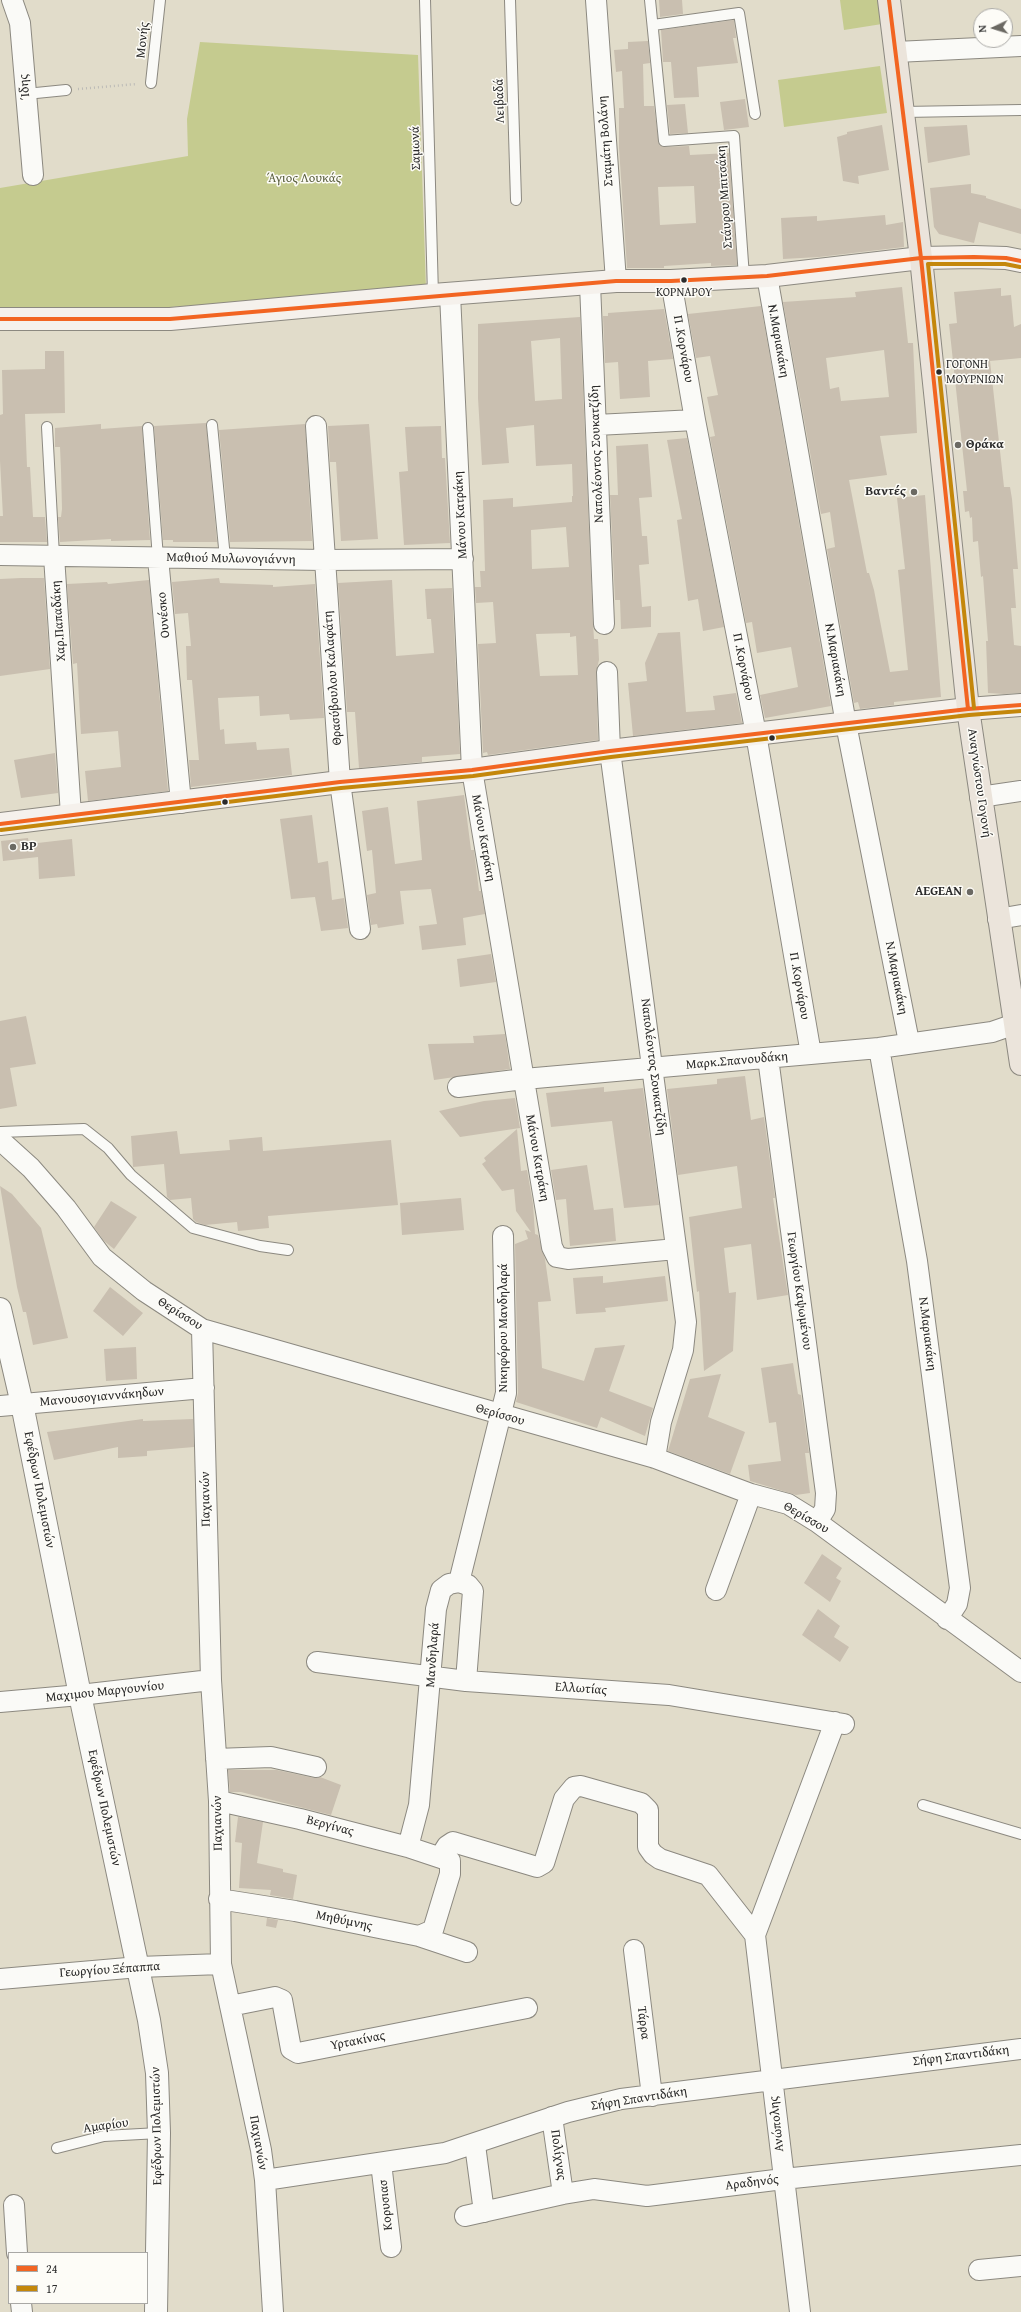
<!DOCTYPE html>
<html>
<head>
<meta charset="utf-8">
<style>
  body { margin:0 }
  #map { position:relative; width:1021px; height:2312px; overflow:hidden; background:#e1dcca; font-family:"Gentium Book Plus",serif }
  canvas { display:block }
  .legend { position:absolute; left:8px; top:2252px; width:140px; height:52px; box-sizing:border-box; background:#fdfcf7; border:1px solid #a9a8a5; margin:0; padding:5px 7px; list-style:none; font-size:12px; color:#2b2b2b }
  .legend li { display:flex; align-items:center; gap:8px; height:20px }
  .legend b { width:20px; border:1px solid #a9a8a5 }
  .north { position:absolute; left:973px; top:8px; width:40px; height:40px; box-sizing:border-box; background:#fdfcf7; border:1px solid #a9a8a5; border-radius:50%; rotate:266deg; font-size:11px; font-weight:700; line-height:16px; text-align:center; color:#2b2b2b }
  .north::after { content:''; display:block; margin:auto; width:14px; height:18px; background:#6b6963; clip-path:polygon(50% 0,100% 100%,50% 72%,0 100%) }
</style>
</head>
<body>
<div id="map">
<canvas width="1021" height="2312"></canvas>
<ul class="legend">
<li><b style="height:5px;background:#f26522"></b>24</li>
<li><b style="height:5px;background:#c4870b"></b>17</li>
</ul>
<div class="north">N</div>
</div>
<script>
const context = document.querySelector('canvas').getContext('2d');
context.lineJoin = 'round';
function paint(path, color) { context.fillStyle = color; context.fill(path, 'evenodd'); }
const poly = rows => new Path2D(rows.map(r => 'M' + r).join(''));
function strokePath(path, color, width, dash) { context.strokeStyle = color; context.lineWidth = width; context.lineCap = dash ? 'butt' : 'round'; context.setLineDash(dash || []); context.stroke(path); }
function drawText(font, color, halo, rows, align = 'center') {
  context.font = font + ' "Gentium Book Plus",serif'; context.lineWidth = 3; context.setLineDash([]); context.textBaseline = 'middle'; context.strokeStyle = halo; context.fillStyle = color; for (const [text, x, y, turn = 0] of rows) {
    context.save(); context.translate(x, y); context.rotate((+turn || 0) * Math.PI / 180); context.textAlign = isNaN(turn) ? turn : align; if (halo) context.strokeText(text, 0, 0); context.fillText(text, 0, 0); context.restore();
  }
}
paint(poly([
  [840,0,879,0,882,24,844,30],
  [200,42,418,55,426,289,129,310,0,310,0,188,188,156,187,119],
  [880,66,887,113,784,127,778,80]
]), '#c5cb8f');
paint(poly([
  [659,0,682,0,683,14,660,17],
  [734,20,736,38,733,38,738,63,697,67,699,97,674,98,671,62,663,62,661,30],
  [648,41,650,63,643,64,644,106,654,106,659,145,664,147,689,146,690,155,729,153,737,265,711,266,711,263,664,266,664,268,627,268,619,148,619,108,624,108,622,71,616,72,614,50,628,49,628,42],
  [694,186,696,223,660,225,658,187],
  [745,99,749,127,724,130,720,102],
  [685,104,688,133,670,134,667,105],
  [882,125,889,170,858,176,859,184,843,181,837,137,847,134,847,132],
  [967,125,970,155,928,163,924,127],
  [971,184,971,193,986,196,986,198,1021,209,1021,234,979,222,974,243,939,234,934,227,930,188],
  [885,215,886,225,903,222,904,247,819,257,783,259,781,218,817,216,817,221],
  [902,287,908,343,913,343,917,433,880,436,887,475,849,480,867,573,869,573,874,590,890,672,908,670,898,570,905,569,897,498,925,495,941,697,894,702,894,705,860,709,858,702,854,703,827,549,835,547,830,512,821,514,783,302,856,297,855,292],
  [884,350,889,397,841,401,839,387,830,389,826,358],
  [1001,288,1001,296,1011,295,1014,327,1021,324,1021,358,990,361,1004,487,1010,487,1012,499,1018,569,1013,569,1016,608,1011,608,1014,645,1021,646,1021,693,1004,694,988,693,986,641,988,641,983,576,981,577,978,541,973,542,972,517,970,518,969,511,965,512,963,491,967,491,949,324,957,323,954,292],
  [761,306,831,706,765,718,760,695,798,687,791,647,757,653,752,622,746,623,710,437,715,436,707,397,718,395,710,356,696,358,688,314],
  [664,309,673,359,648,361,650,397,620,399,618,362,605,363,603,316,608,316,608,313],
  [580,317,593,624,594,639,598,639,599,660,596,672,598,740,488,755,487,752,483,753,478,644,496,643,493,602,476,603,475,587,481,587,480,571,485,571,483,500,513,498,513,507,572,502,572,496,573,496,572,464,536,466,534,425,506,428,509,463,482,465,478,398,478,324],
  [560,338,562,399,535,401,531,341],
  [566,527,569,567,532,569,531,530],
  [570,633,570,637,576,636,578,675,540,676,536,634],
  [45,351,64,351,65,413,25,414,27,467,30,467,33,517,45,517,47,542,0,542,0,516,3,516,0,461,0,415,3,414,2,370,45,369],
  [206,423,217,542,173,542,173,540,163,540,154,426],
  [101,424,101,429,142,426,150,540,111,541,111,539,60,542,58,517,61,517,62,509,61,470,60,447,55,447,55,428],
  [305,424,312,541,230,542,219,430],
  [369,424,378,539,341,541,336,462,330,462,328,426],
  [441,426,442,458,445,458,450,543,404,545,399,472,408,471,405,427],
  [687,438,724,627,703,631,698,599,688,601,677,520,682,519,667,440],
  [648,444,652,497,639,498,642,536,647,536,649,564,639,565,642,607,651,606,651,627,621,629,620,600,615,600,610,495,618,495,616,446],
  [21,578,44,578,50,669,0,676,0,579],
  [219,578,220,583,273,585,273,587,315,584,324,718,290,720,289,714,260,716,259,696,218,698,220,730,224,729,225,744,256,742,257,750,289,748,292,775,191,787,189,760,199,760,192,680,187,680,186,646,191,646,188,613,175,614,172,582],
  [149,580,168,791,88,801,85,771,121,767,118,731,81,734,77,663,73,664,67,584,107,582,108,584],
  [392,580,396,656,434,653,431,619,427,619,425,589,452,588,460,754,422,757,422,762,359,768,355,712,347,712,338,583],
  [680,632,686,712,715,710,713,696,736,693,742,723,633,736,628,683,647,681,645,663,658,633],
  [55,753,58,793,21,798,14,760],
  [464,795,471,850,474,850,479,891,481,891,485,914,463,918,466,945,422,950,419,926,437,924,431,889,400,891,404,924,378,928,377,924,371,925,367,895,376,893,372,850,367,851,362,811,388,807,395,864,422,860,417,801],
  [312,815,318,863,328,861,332,900,344,898,348,928,321,931,315,897,291,899,280,819],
  [28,838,29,844,72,839,75,876,39,879,38,857,3,861,1,841],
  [491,954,496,982,460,987,457,959],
  [26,1016,36,1064,10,1068,17,1106,0,1109,0,1021],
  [505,1034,510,1069,434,1080,428,1044,474,1043,473,1036],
  [745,1076,751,1120,764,1117,775,1198,773,1198,788,1295,757,1300,751,1244,724,1248,729,1293,736,1292,733,1351,704,1371,699,1291,697,1292,689,1217,742,1208,737,1166,678,1175,667,1089,717,1084,717,1079],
  [604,1087,604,1092,643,1088,659,1205,624,1208,612,1121,551,1127,546,1093],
  [515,1098,520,1128,460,1137,439,1111,484,1101],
  [517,1129,521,1171,527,1170,533,1204,535,1234,538,1235,545,1259,551,1301,538,1302,542,1368,584,1381,595,1348,625,1345,609,1391,653,1408,645,1436,601,1417,597,1428,516,1402,518,1393,515,1244,528,1239,525,1230,531,1232,516,1211,514,1189,502,1191,482,1164,486,1161,484,1158],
  [177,1131,180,1154,230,1150,229,1140,262,1137,263,1151,391,1140,398,1205,268,1216,269,1228,238,1231,237,1222,205,1225,196,1222,193,1219,191,1198,170,1200,167,1197,164,1164,133,1167,131,1136],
  [587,1165,594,1210,613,1208,616,1241,570,1246,566,1199,556,1200,551,1170],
  [0,1186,12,1194,41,1228,68,1338,33,1345,26,1312,23,1312,17,1287],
  [461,1198,464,1230,402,1235,400,1203],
  [111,1201,137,1217,114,1249,104,1241,94,1227],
  [603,1276,603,1283,665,1276,668,1301,605,1308,606,1312,576,1314,573,1278],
  [110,1287,143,1313,123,1336,93,1311],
  [136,1347,137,1379,106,1381,104,1349],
  [793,1363,798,1394,801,1395,804,1417,809,1453,805,1453,810,1493,796,1495,750,1481,748,1465,781,1461,776,1422,769,1423,761,1368],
  [721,1374,708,1417,745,1432,730,1474,668,1451,690,1379],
  [143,1419,143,1421,193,1419,194,1447,147,1451,147,1456,118,1458,118,1447,54,1460,47,1432],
  [822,1554,842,1568,836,1578,841,1581,830,1602,804,1583],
  [818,1609,840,1626,834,1637,849,1647,840,1662,802,1635],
  [228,1770,277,1770,314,1778,320,1777,341,1785,331,1815,241,1792,230,1792],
  [238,1817,263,1822,257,1863,283,1869,283,1872,297,1875,293,1899,270,1895,271,1890,239,1888,242,1843,235,1842],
  [267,1918,278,1920,276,1928,266,1926]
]), '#c9bfb0');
const service = poly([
  [425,0,433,295],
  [510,0,516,200],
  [650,0,664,141,734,136,744,277],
  [653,25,739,13,755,114],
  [151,83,160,0],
  [26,94,66,90],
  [903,112,1021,110],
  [212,425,225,558],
  [47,427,54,556],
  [148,428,158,558],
  [0,1132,84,1129,108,1148,131,1175,193,1228,260,1246,288,1250],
  [923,1805,1021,1834],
  [57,2148,104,2136,159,2133]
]);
const minor = poly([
  [12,0,20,23,33,175],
  [596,0,616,281],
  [896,52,1021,46],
  [767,276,846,724,909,1042],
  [671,281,695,420,756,734,811,1054],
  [590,284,604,624],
  [450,294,472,770,552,1247,557,1257,568,1259,676,1249],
  [596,425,695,420],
  [316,426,340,782,360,929],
  [0,555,324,560,463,559],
  [54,556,71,815],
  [158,558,181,803],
  [607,672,610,751,686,1322,683,1350,661,1422,655,1458],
  [980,797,1021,791],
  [998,919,1021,915],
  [879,1048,917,1261,960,1588,957,1604,947,1619],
  [768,1058,826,1493,825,1509,817,1522],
  [458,1087,524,1079,879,1048,992,1032,1021,1022],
  [0,1140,31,1168,66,1208,102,1257,144,1291,202,1329,655,1458,751,1494,788,1504,817,1522,1021,1672],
  [202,1329,211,1680,219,1801,221,1964,261,2150,265,2180,273,2312],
  [0,1406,204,1388],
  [459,1582,506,1393,503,1236],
  [716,1590,751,1494],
  [317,1662,466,1681,669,1695,844,1724],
  [0,1702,80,1695,211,1680],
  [216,1759,271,1757,316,1767],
  [219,1801,300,1819,408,1847,450,1861,450,1874,433,1930,419,1936],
  [408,1847,419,1805,436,1609,441,1590,449,1584,459,1582,468,1585,473,1591,466,1681],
  [440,1857,447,1846,453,1842,537,1867,544,1863,564,1799,574,1787,581,1786,641,1803,648,1810,648,1847,653,1854,660,1859,708,1875,755,1935],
  [219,1899,295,1911,419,1936,467,1952],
  [634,1950,652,2096],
  [0,1979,139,1967,221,1964],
  [230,2006,275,1997,282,2000,291,2049,298,2053,527,2008],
  [552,2117,563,2194],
  [475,2145,484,2212],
  [381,2163,391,2247],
  [265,2180,445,2153,568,2112,621,2099,1021,2049],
  [14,2205,17,2253],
  [465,2216,563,2194,594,2189,647,2196,783,2179,1021,2155],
  [979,2270,1021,2266],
  [21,2303,22,2312],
  [800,2312,755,1935,835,1722]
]);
const tertiary = poly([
  [0,1309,22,1404,80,1695,149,2020,157,2073,159,2133,156,2312]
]);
const secondary = poly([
  [0,319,170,319,433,295,616,281,671,281,767,276,921,258,974,257,1006,258,1021,261],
  [0,824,340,782,472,770,610,751,968,709,1021,705]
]);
const primary = poly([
  [889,0,921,258,968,709,1021,1064]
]);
strokePath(service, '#8c8980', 12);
strokePath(minor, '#8c8980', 22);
strokePath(tertiary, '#8c8980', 24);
strokePath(secondary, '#8c8980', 24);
strokePath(primary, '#8c8980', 24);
strokePath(poly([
  [78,89,137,84]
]), '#bcbbb7', 2.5, [1, 3]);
strokePath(service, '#fafaf7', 10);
strokePath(minor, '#fafaf7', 20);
strokePath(tertiary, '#fafaf7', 22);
strokePath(secondary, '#f5f1ec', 22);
strokePath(primary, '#ebe4db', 22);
strokePath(poly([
  [889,0,921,258,968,709],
  [0,319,170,319,616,281,671,281,767,276,921,258,974,257,1006,258,1021,261],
  [0,824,340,782,472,770,610,751,968,709,1021,705]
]), '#f26522', 4);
strokePath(poly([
  [974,708,928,264,1005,264,1020,267],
  [1,830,341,788,473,776,611,757,969,715,1021,711]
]), '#c4870b', 4);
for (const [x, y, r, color] of [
  [684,280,3.5,"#2b2b2b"],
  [939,372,3.5,"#2b2b2b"],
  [958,445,4,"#6b6963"],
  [914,492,4,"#6b6963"],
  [772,738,3.5,"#2b2b2b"],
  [225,802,3.5,"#2b2b2b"],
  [13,847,4,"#6b6963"],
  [970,892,4,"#6b6963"]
]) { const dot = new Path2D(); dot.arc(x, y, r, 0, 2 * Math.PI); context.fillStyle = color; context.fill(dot); strokePath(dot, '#fdfcf7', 1.5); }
drawText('12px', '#2b2b2b', '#fdfcf7', [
  ["ΚΟΡΝΑΡΟΥ",684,293],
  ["ΓΟΓΟΝΗ",946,365,"left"],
  ["ΜΟΥΡΝΙΩΝ",946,380,"left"]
]);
drawText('13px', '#2b2b2b', '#fdfcf7', [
  ["Μονής",143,40,-84],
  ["Ίδης",25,87,-95],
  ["Λειβαδά",500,101,-92],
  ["Σταμάτη Βολάνη",606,141,-94],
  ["Σαμωνά",416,148,-92],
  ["Στάυρου Μπιτσάκη",725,197,-94],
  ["Ν.Μαριακάκη",778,341,80],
  ["Π .Κορνάρου",683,349,80],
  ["Ναπολέοντος Σουκατζίδη",597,454,-92],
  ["Μάνου Κατράκη",461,515,-93],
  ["Μαθιού Μυλωνογιάννη",231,559,1],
  ["Ουνέσκο",164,615,-95],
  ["Χαρ.Παπαδάκη",59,621,-94],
  ["Ν.Μαριακάκη",835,660,80],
  ["Π .Κορνάρου",743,667,79],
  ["Θρασύβουλου Καλαφάτη",333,678,-94],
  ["Αναγνώστου Γογονή",979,783,82],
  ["Μάνου Κατράκη",483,838,80],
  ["Ν.Μαριακάκη",896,978,79],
  ["Π .Κορνάρου",799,986,80],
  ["Μαρκ.Σπανουδάκη",737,1061,-5],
  ["Ναπολέοντος Σουκατζίδη",653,1067,83],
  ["Μάνου Κατράκη",537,1158,80],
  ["Γεωργίου Καψωμένου",799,1291,82],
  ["Θερίσσου",180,1314,32],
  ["Νικηφόρου Μανδηλαρά",504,1328,-90],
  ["Ν.Μαριακάκη",927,1334,83],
  ["Μανουσογιαννάκηδων",102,1397,-5],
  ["Θερίσσου",500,1415,16],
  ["Εφέδρων Πολεμιστών",39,1490,79],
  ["Παχιανών",206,1499,-91],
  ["Θερίσσου",806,1518,30],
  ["Μανδηλαρά",433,1655,-86],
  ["Ελλωτίας",581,1689,4],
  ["Μαχιμου Mαργουνίου",105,1692,-6],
  ["Εφέδρων Πολεμιστών",104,1808,78],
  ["Παχιανών",218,1823,-91],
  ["Βεργίνας",330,1826,15],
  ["Μηθύμνης",344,1921,12],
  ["Γεωργίου Ξέπαππα",110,1970,-4],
  ["Τάρρα",643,2023,83],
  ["Υρτακίνας",358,2041,-11],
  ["Σήφη Σπαντιδάκη",961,2056,-7],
  ["Σήφη Σπαντιδάκη",639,2099,-9],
  ["Ανώπολης",777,2124,-96],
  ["Αμαρίου",106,2126,-8],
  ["Εφέδρων Πολεμιστών",157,2126,-91],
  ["Παχιανών",258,2143,80],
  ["Πολίχνας",558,2155,82],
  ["Αραδηνός",752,2183,-7],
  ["Κορυσιασ",386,2205,-96]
]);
drawText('13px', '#595e3d', '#fdfcf7', [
  ["Άγιος Λουκάς",304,179]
]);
drawText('bold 13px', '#2b2b2b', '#fdfcf7', [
  ["Θράκα",966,445],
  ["Βαντές",906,492,"right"],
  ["BP",21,847],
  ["AEGEAN",962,892,"right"]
], 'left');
</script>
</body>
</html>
